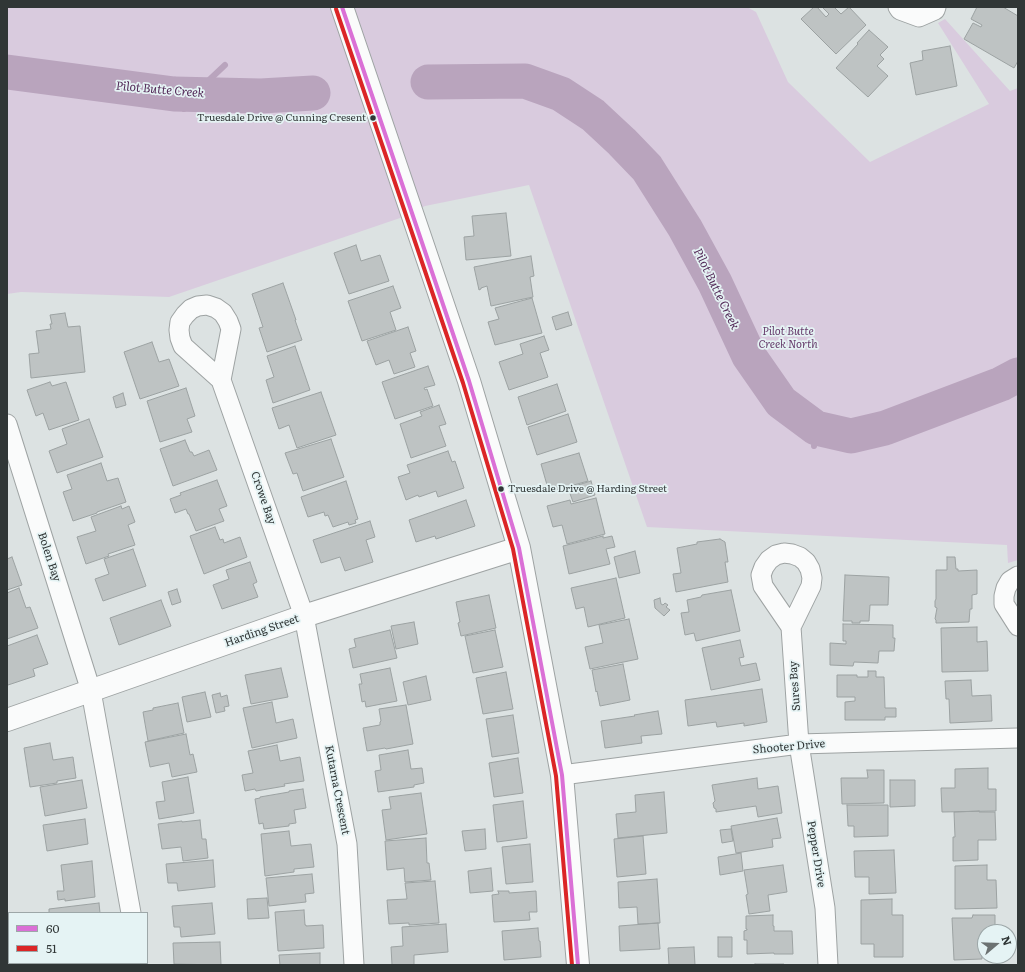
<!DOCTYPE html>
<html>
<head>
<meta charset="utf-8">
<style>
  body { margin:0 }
  #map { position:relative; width:1025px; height:972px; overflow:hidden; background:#dce2e2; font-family:Literata,serif }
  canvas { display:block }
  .frame { position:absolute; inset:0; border:8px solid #303636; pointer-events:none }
  .legend { position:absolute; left:8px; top:912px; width:140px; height:52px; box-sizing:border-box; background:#e5f3f4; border:1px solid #9da7a8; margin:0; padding:5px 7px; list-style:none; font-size:12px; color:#303636 }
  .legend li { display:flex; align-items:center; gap:8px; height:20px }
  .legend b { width:20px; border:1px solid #9da7a8 }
  .north { position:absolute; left:977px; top:924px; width:40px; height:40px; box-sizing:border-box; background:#e5f3f4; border:1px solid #9da7a8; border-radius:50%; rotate:71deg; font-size:11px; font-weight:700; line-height:16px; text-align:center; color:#303636 }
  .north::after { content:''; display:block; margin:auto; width:14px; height:18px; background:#6c7272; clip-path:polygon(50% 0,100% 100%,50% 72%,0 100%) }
</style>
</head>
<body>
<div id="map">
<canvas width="1025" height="972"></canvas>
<div class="frame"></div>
<ul class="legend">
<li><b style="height:5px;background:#da70d6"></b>60</li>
<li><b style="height:5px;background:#db2526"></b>51</li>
</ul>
<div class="north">N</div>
</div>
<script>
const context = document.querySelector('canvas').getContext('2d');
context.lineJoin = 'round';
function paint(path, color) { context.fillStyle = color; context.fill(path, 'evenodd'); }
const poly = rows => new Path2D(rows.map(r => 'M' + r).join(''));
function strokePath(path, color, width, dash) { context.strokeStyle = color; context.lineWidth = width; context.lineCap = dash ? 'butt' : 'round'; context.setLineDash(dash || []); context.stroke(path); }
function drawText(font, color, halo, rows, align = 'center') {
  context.font = font + ' Literata,serif'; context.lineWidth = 3.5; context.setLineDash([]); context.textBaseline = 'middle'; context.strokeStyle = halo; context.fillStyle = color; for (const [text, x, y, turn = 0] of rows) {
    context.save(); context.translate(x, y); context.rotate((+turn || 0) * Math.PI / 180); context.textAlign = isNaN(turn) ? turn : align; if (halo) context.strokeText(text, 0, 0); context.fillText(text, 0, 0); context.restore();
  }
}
paint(poly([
  [7,7,747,7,756,12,788,82,870,162,989,104,938,23,945,19,1010,91,1018,88,1018,560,1008,563,1007,545,647,527,529,185,425,206,400,218,169,297,21,292,7,294]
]), '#d9cbde');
strokePath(poly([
  [174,94,180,100,184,109],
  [186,95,207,82,225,65],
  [812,424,815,430,815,435,814,446]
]), '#b9a4bd', 6);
strokePath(poly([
  [7,72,174,94,261,96,313,93],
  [428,82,525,81,561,94,593,115,622,142,647,168,685,228,715,283,749,356,781,402,816,428,851,436,885,428,1001,384,1018,375]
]), '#b9a4bd', 35);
const building = poly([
  [814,7,817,7,826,17,829,14,822,7,834,7,841,14,849,7,866,25,836,54,801,19,814,7],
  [977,7,1003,7,1018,16,1018,61,1014,68,964,39,973,23,981,27,982,25,971,19,977,7],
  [869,30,888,47,880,55,884,59,877,66,888,76,868,97,836,68,858,44,857,43,869,30],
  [950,46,957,86,916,95,910,63,923,60,922,51,950,46],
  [506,213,511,256,466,260,464,237,474,236,472,216,506,213],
  [356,245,361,261,380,255,389,281,349,294,334,253,356,245],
  [531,256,534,276,530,277,533,297,491,306,487,286,481,288,481,289,479,290,474,267,531,256],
  [283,283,296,320,295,320,302,340,267,352,259,328,263,327,252,294,283,283],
  [393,286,401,308,390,312,396,330,362,341,348,301,393,286],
  [532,298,542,333,495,345,488,322,499,319,495,308,532,298],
  [568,312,572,325,556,330,552,317,568,312],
  [65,313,68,327,80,326,85,372,31,378,29,354,39,353,36,331,51,329,50,324,52,324,50,315,65,313],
  [408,327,416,351,410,353,415,367,394,374,389,360,376,365,367,341,408,327],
  [544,336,549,350,540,353,548,377,509,390,499,362,523,354,520,344,544,336],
  [152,342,159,362,169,359,179,386,140,399,124,352,152,342],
  [295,346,310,390,273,403,266,380,274,377,267,356,295,346],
  [428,366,435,385,424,388,425,390,427,389,433,406,395,419,382,382,428,366],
  [50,382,52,386,66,382,79,420,49,430,43,413,36,416,27,390,50,382],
  [557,384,566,411,527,425,518,397,557,384],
  [186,388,195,416,187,419,192,432,160,442,147,401,186,388],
  [321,392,336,435,297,448,289,425,279,429,272,408,321,392],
  [123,393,126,405,116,408,113,397,123,393],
  [439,405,446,424,439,426,446,446,411,458,400,424,422,416,420,412,439,405],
  [568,414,577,442,537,455,528,427,568,414],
  [89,419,103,457,57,473,49,451,67,444,62,429,89,419],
  [331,439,344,477,303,491,297,473,293,474,285,453,331,439],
  [185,440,190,452,192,452,194,456,209,450,217,470,173,486,160,449,185,440],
  [448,451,452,462,455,461,464,488,438,497,436,491,419,497,418,495,406,500,398,477,410,473,407,465,448,451],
  [579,453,588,481,549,492,541,464,579,453],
  [101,463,107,481,118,478,126,502,97,512,97,513,73,521,63,492,72,489,67,475,101,463],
  [217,480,227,506,219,509,224,521,196,531,189,514,188,514,186,509,175,513,170,499,181,495,180,493,217,480],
  [346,481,358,519,355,520,356,523,349,525,348,522,333,527,328,515,325,516,324,512,308,517,301,497,346,481],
  [591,481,595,495,573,502,568,488,591,481],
  [596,498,605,534,567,544,562,525,553,527,547,506,570,500,571,504,596,498],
  [466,500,475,526,436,539,435,536,416,542,409,520,466,500],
  [121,506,122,509,129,506,135,522,128,525,135,545,108,554,109,556,86,564,77,537,96,531,91,517,121,506],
  [370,521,375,537,366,540,373,562,345,571,340,557,321,563,313,540,370,521],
  [215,527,220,540,223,539,224,543,240,537,247,557,204,574,190,536,215,527],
  [603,536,603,538,612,536,615,547,606,549,610,564,569,574,563,546,603,536],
  [720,539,725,542,728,562,725,562,728,582,676,592,673,574,681,573,677,548,697,544,697,542,720,539],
  [133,549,146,586,103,601,95,579,109,574,104,559,133,549],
  [635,551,640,573,619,578,614,557,635,551],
  [12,557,22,585,7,590,7,559,12,557],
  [947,557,955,557,956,569,958,569,958,571,977,570,977,594,972,595,972,609,970,609,969,622,936,623,936,620,935,619,937,608,935,607,935,601,936,599,936,570,947,570,947,557],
  [250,562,257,582,253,584,258,597,222,609,213,585,229,579,226,570,250,562],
  [845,575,889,577,888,605,870,605,869,621,860,621,860,623,852,623,852,621,843,621,845,575],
  [616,578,625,618,588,627,584,607,576,609,571,588,616,578],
  [19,588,26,608,30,607,38,628,7,639,7,593,19,588],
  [177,589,181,602,172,605,168,592,177,589],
  [731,590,740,631,696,641,694,633,685,635,681,613,689,612,687,600,701,597,702,595,731,590],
  [489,595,496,628,461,636,458,623,460,622,456,602,489,595],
  [660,598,661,604,663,605,665,603,668,605,666,607,670,610,664,616,655,608,654,600,660,598],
  [161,600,171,626,119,645,110,618,161,600],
  [629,619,638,659,590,669,585,647,603,643,599,625,629,619],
  [414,622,418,644,396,649,391,626,414,622],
  [843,624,893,625,893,638,895,638,894,651,879,651,878,663,854,662,853,666,830,665,830,643,846,644,846,641,843,641,843,624],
  [977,627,977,642,987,641,988,671,942,672,941,628,977,627],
  [390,630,397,658,353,668,349,649,356,647,354,639,390,630],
  [495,630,503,667,473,673,465,636,495,630],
  [37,635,48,664,33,669,35,676,8,685,7,683,7,646,37,635],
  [740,640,744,657,739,658,741,666,756,663,760,680,711,690,702,648,740,640],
  [623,664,630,700,600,706,597,691,596,692,592,670,623,664],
  [281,668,288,697,251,704,245,675,281,668],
  [390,668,397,701,366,707,365,701,362,702,359,684,362,684,360,674,390,668],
  [868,671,876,671,876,677,884,677,885,708,896,708,896,717,885,717,885,720,845,720,845,702,855,701,855,697,837,697,837,675,857,675,857,677,868,677,868,671],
  [506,672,513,709,483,714,476,678,506,672],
  [426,676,431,700,408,705,403,682,426,676],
  [971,680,972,696,991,695,992,721,950,723,949,699,946,699,945,681,971,680],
  [762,689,767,722,744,726,744,723,717,727,716,722,688,726,685,700,762,689],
  [205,692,211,717,187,722,182,697,205,692],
  [220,693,221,697,227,695,229,706,224,707,225,711,216,713,212,695,220,693],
  [272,702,276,723,293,719,297,738,252,748,243,708,272,702],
  [178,703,184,733,148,741,143,712,153,710,153,708,178,703],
  [406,705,413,744,386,749,385,748,367,751,363,728,380,725,380,722,381,721,379,709,406,705],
  [658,711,662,734,641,736,642,743,605,748,601,721,635,716,634,715,658,711],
  [513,715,519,753,492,757,486,719,513,715],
  [186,734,190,755,193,754,197,772,172,777,169,763,150,767,145,742,186,734],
  [50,743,53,760,73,757,76,778,57,781,57,783,30,787,24,748,50,743],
  [277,745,280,761,300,757,304,781,284,784,285,786,256,791,255,789,245,791,242,775,253,773,248,751,277,745],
  [408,750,411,769,422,768,424,783,414,785,414,787,378,792,375,771,381,770,379,755,408,750],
  [518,758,523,793,494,797,489,763,518,758],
  [988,768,988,789,996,789,996,811,942,812,941,788,955,788,955,769,988,768],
  [867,770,884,770,884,803,842,804,841,778,868,778,867,770],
  [188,777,194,813,159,819,156,802,165,801,162,782,188,777],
  [757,778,758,789,778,786,782,813,758,817,756,806,716,812,716,809,714,808,713,803,715,801,712,785,757,778],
  [82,780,87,808,45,816,40,787,82,780],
  [890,780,915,780,915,806,890,807,890,780],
  [303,789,306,808,294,810,296,823,289,824,289,826,264,829,263,823,259,824,255,799,260,798,260,797,289,792,289,791,303,789],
  [664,792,667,833,618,838,616,814,636,812,635,795,664,792],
  [421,793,427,834,386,840,382,810,391,809,389,797,421,793],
  [523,801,527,838,497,842,493,805,523,801],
  [847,805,888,805,888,836,854,837,854,826,848,826,847,805],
  [979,811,979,812,995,812,996,840,978,840,978,860,953,861,953,837,955,837,954,812,979,811],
  [777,818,781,838,772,839,773,847,736,853,731,826,777,818],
  [85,819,88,844,47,851,43,825,85,819],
  [200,820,202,839,206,839,208,858,183,861,181,847,162,849,158,824,182,821,182,822,200,820],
  [485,829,486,849,465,851,462,831,485,829],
  [731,829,733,841,722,843,720,830,731,829],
  [289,831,291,846,311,844,314,867,294,869,294,872,265,876,261,834,289,831],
  [643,836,646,874,617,877,614,839,643,836],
  [426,838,427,863,429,863,431,880,405,882,404,868,387,870,385,841,426,838],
  [530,844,533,882,506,884,502,847,530,844],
  [894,850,896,893,869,894,869,877,855,877,854,851,894,850],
  [741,853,743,871,720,875,718,857,741,853],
  [213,860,215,887,178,891,177,883,168,883,166,864,213,860],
  [92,861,95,897,65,901,65,899,58,900,57,891,64,891,61,865,92,861],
  [783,865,787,892,768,895,770,911,749,914,746,895,748,894,744,870,783,865],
  [987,865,987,880,996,880,997,908,955,909,955,866,987,865],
  [491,868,493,891,470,893,468,871,491,868],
  [312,874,314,893,305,894,306,902,269,906,266,878,312,874],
  [657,879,660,923,638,924,637,907,619,908,618,882,657,879],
  [435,881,439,923,409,925,409,923,389,924,387,900,407,899,405,883,435,881],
  [498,891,509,891,509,893,536,891,537,912,529,912,530,920,494,922,492,895,499,894,498,891],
  [267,898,269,918,248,919,247,899,267,898],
  [892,899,892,915,903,915,903,957,874,957,874,944,861,944,861,900,892,899],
  [99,903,100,913,49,913,49,909,99,903],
  [212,903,215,934,181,937,180,927,174,927,172,906,212,903],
  [304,910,305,925,306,925,306,926,323,925,324,948,278,951,275,912,304,910],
  [773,915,773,926,774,926,774,931,792,931,793,954,774,954,774,953,747,954,747,940,744,940,744,931,747,930,747,929,746,929,746,916,773,915],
  [973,915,995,915,995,932,985,932,985,945,982,945,982,959,954,960,952,918,972,918,973,915],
  [658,923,660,949,620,951,619,926,658,923],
  [446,924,448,952,414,955,414,965,392,965,391,947,403,946,402,927,446,924],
  [538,928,539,941,540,941,541,957,504,960,502,931,538,928],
  [718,937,732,937,732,957,718,957,718,937],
  [220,942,221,965,174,964,173,943,220,942],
  [694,947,695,965,669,965,668,948,694,947],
  [320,953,320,965,280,965,279,955,320,953],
  [63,963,100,963,100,965,62,965,63,964,63,963],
  [755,964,784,964,784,965,755,965,755,964]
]);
paint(building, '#bec3c3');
strokePath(building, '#9ca2a2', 1);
const minor = poly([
  [898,7,900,10,919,17,935,10,936,7],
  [207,305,216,308,223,313,228,321,231,329,221,380,183,346,180,338,179,330,180,322,185,315,191,309,198,306,207,305],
  [221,380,304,616,347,844,354,965],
  [7,424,91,691,131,913],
  [784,553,792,554,800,557,806,562,810,569,812,578,811,586,791,627,763,586,761,575,764,567,769,560,776,555,784,553],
  [1018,576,1010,581,1006,588,1004,596,1004,604,1018,626],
  [791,627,799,744,825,908,828,965],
  [562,775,799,744,1018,738],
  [135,965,135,963]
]);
const tertiary = poly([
  [342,7,469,381,519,548,562,775,578,965],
  [7,720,304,616,519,548]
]);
strokePath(minor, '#9ea3a3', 21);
strokePath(tertiary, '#9ea3a3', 24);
strokePath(minor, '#fafbfb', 19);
strokePath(tertiary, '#fafbfb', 22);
strokePath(poly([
  [342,7,469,381,519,548,562,775,578,965]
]), '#da70d6', 4);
strokePath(poly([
  [336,9,463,383,513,549,556,776,572,965]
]), '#db2526', 4);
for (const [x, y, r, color] of [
  [373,118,3.5,"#303636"],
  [501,489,3.5,"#303636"]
]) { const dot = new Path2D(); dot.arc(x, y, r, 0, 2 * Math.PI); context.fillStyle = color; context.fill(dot); strokePath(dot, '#e5f3f4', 1.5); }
drawText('10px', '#303636', '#e5f3f4', [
  ["Truesdale Drive @ Cunning Cresent",366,118],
  ["Truesdale Drive @ Harding Street",508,489,"left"]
], 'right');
drawText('italic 11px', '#663b6b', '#e5f3f4', [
  ["Pilot Butte",788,332],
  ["Creek North",788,345]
]);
drawText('11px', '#303636', '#e5f3f4', [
  ["Crowe Bay",263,498,71],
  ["Bolen Bay",49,557,72],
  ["Harding Street",262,631,-19],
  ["Sures Bay",795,686,-94],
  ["Shooter Drive",789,747,-5],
  ["Kutarna Crescent",337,790,79],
  ["Pepper Drive",816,854,81]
]);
drawText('italic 12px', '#512756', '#e5f3f4', [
  ["Pilot Butte Creek",160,90,5],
  ["Pilot Butte Creek",716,289,64]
]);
</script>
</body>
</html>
